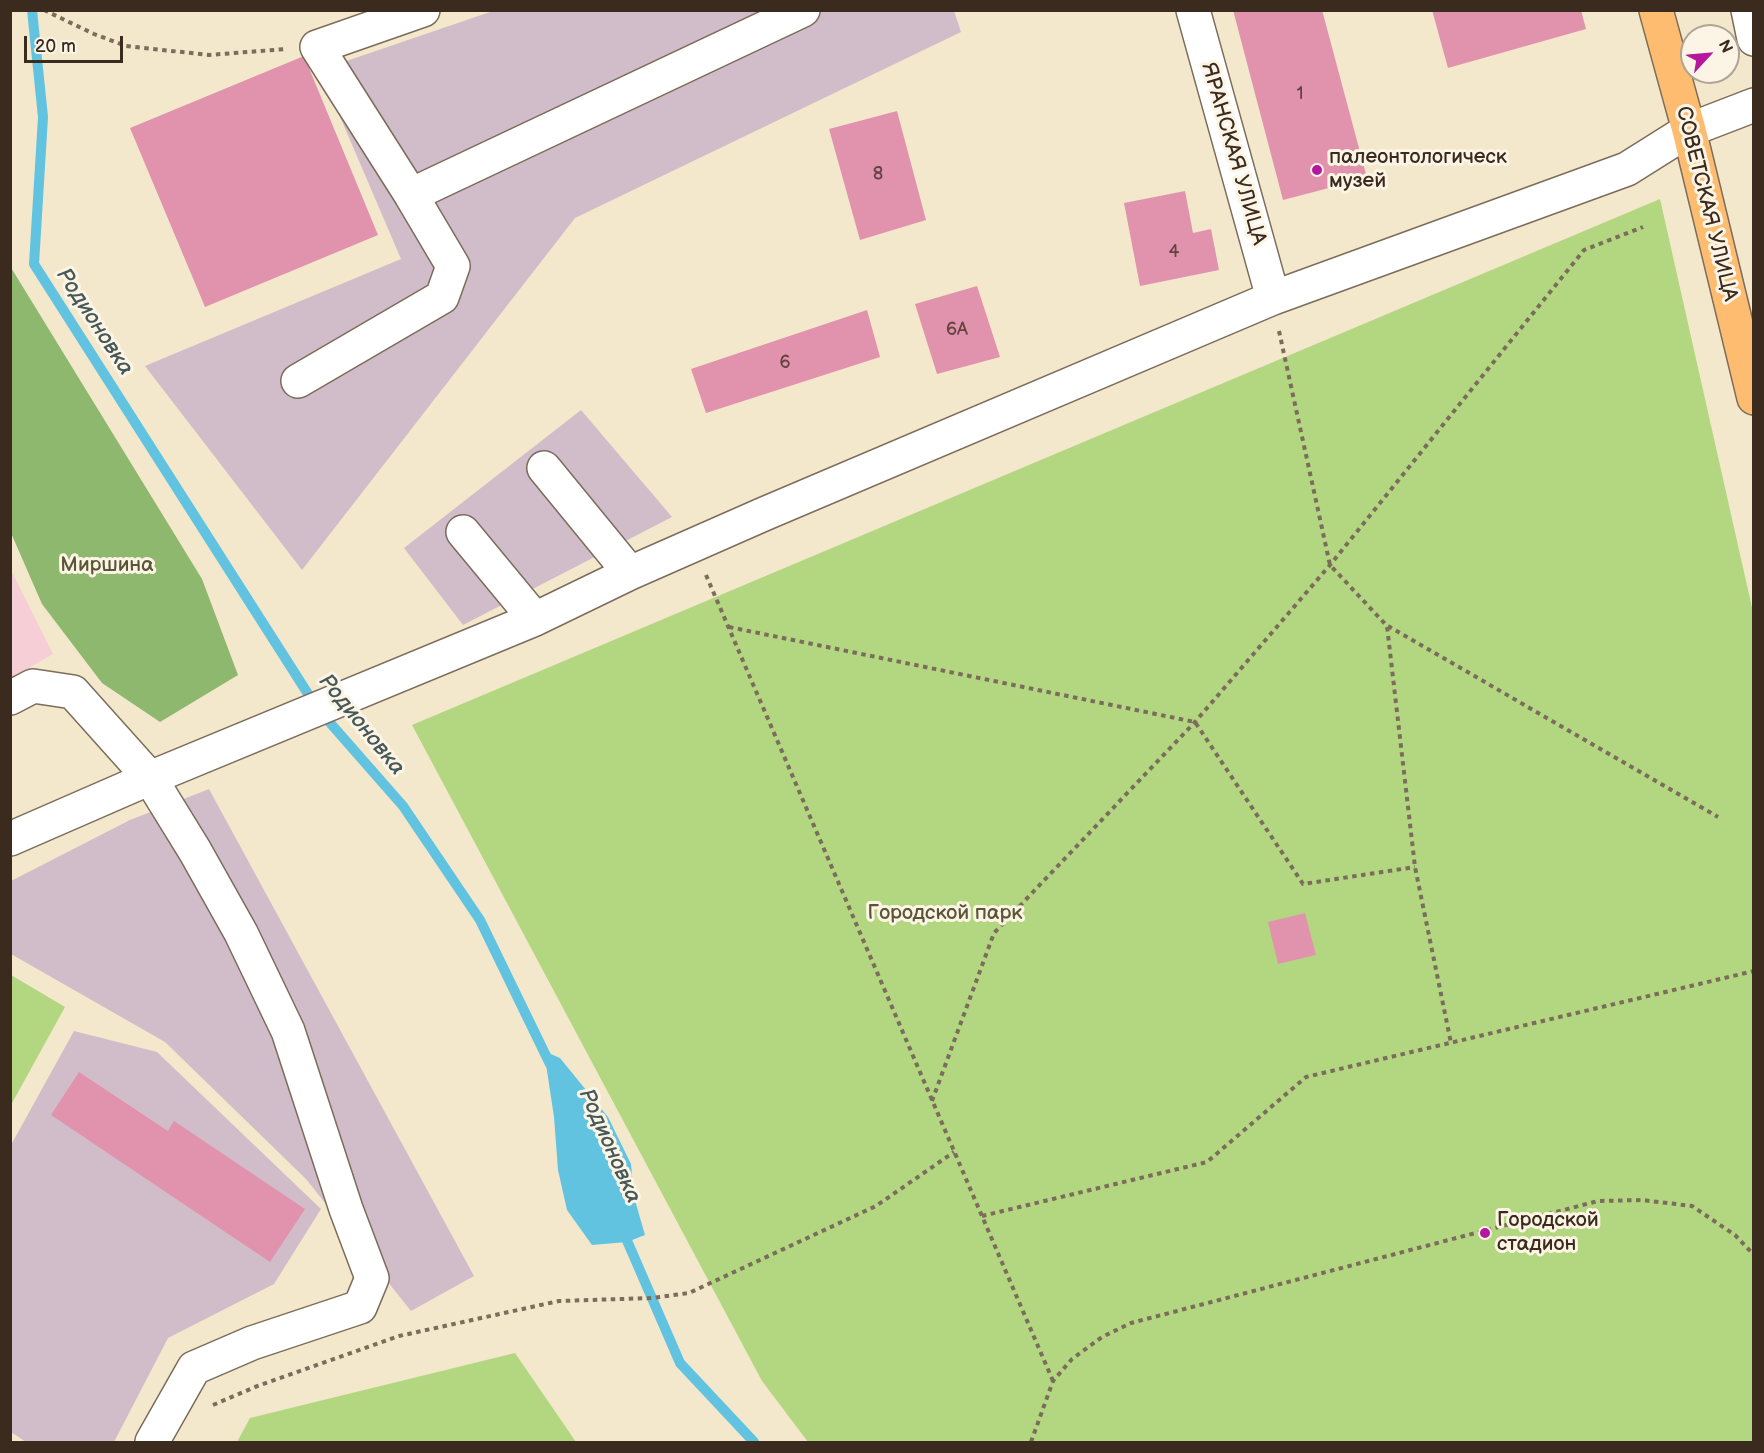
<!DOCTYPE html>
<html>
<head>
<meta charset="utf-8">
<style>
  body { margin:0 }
  #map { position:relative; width:1764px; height:1453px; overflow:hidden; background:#f3e7cc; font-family:"Balsamiq Sans",sans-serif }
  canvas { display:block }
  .frame { position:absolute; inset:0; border:12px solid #3b2a1e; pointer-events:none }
  .north { position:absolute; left:1680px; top:24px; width:60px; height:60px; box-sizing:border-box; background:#fcf5e5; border:2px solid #afa495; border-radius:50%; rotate:64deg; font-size:16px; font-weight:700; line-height:24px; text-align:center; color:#3b2a1e }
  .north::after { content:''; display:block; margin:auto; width:21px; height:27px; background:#b5179e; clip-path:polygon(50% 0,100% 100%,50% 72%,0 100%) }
  .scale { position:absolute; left:24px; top:36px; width:99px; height:27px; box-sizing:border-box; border:3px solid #3b2a1e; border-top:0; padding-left:8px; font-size:18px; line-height:21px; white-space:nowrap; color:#3b2a1e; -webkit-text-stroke:4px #fcf5e5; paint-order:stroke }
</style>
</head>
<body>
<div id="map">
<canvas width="1764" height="1453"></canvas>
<div class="frame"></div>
<div class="north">N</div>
<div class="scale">20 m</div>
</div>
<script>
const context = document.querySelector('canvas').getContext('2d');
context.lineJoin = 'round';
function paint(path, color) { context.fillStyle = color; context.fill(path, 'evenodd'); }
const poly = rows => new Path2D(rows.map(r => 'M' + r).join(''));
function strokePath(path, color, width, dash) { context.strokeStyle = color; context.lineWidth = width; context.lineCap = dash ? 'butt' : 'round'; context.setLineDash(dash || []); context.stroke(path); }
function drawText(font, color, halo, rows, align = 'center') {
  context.font = font + ' "Balsamiq Sans",sans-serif'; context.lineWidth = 6; context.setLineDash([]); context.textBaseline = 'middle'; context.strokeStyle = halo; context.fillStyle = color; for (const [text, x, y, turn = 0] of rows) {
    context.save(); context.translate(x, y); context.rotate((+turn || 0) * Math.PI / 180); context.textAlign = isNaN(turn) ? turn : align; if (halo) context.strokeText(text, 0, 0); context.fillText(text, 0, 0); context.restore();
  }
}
paint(poly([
  [10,568,53,654,11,678,10,678]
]), '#f6cfd6');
paint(poly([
  [493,11,954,11,961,32,575,218,302,570,145,366,401,259,320,70],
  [581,410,672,517,463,625,404,548],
  [209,789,474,1276,411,1311,306,1179,165,1042,11,954,11,881,130,820],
  [74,1031,157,1052,321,1209,274,1284,168,1338,114,1442,26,1442,11,1432,11,1145]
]), '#d1bdc9');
paint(poly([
  [1660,199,1753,612,1753,1442,808,1442,762,1381,412,725],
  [11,975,65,1007,11,1105],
  [515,1353,576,1442,237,1442,250,1418]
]), '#b3d780');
paint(poly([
  [10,266,202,579,238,675,160,722,102,683,42,604,11,533]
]), '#8eb86e');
paint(poly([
  [544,1051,560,1058,608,1117,631,1164,634,1197,645,1235,627,1242,592,1245,567,1210,558,1170,554,1117]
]), '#62c3e1');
strokePath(poly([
  [32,10,43,117,34,264,317,708,403,806,480,920,550,1064],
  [622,1229,680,1363,754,1442]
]), '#62c3e1', 10);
paint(poly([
  [1233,10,1322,10,1367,178,1283,200],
  [1432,10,1581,10,1586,29,1448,68],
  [304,56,378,235,205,307,130,128],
  [897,111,926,220,860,240,829,129],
  [1185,191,1193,233,1211,229,1219,270,1140,286,1124,203],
  [977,286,1000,357,937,374,915,304],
  [867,310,880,357,706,413,691,369],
  [1305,913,1316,955,1278,964,1268,922],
  [79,1072,168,1131,174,1121,305,1209,270,1262,51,1115]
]), '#e193ad');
const minor = poly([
  [1193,10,1273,298],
  [1748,10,1754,39],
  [411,195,803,10],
  [298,381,442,297,453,266,411,195,317,47,423,10],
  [544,468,630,573],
  [463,532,535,619],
  [10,698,33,686,73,692,150,778,195,851,241,933,288,1031,346,1209,372,1278,360,1307,252,1343,194,1368,152,1442],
  [10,839,150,778,535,619,630,573,764,514,1273,298,1627,169,1689,130,1754,105]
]);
const major = poly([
  [1656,10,1689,130,1754,398]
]);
strokePath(minor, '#7b6c5b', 36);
strokePath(major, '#7b6c5b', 36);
strokePath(poly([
  [44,10,94,34,126,46,209,55,286,49],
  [1279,331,1330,565,1387,626,1415,867,1451,1043],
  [706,575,1053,1381],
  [1388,626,1718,817],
  [729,627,1195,722,1303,884,1415,867],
  [932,1101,994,933,1195,722,1330,565,1584,250,1643,227],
  [982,1216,1207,1162,1306,1077,1754,971],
  [213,1405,255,1387,399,1336,559,1301,652,1298,689,1293,876,1206,954,1152],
  [1031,1442,1053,1381,1072,1359,1102,1337,1131,1323,1598,1201,1642,1200,1692,1206,1735,1235,1754,1255]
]), '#7b6c5b', 4, [4.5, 4.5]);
strokePath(minor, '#fff', 33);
strokePath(major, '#fdbc6f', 33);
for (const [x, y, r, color] of [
  [1317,170,6,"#b5179e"],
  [1485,1233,6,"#b5179e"]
]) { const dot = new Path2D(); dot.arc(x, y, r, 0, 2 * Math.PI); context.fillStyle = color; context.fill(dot); strokePath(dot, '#fcf5e5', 2); }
drawText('18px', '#644442', null, [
  ["1",1300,94],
  ["8",878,174],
  ["4",1174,252],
  ["6А",957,330],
  ["6",785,363]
]);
drawText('21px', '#3b2a1e', '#fcf5e5', [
  ["ЯРАНСКАЯ УЛИЦА",1233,154,74],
  ["СОВЕТСКАЯ УЛИЦА",1706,204,76]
]);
drawText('21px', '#3b2a1e', '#fcf5e5', [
  ["палеонтологическ",1329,158],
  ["музей",1329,182],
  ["Городской",1497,1221],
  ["стадион",1497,1245]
], 'left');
drawText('21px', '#595536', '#fcf5e5', [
  ["Миршина",107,566],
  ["Городской парк",945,914]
]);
drawText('italic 22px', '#475858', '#fcf5e5', [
  ["Родионовка",94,322,57],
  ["Родионовка",361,725,51],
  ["Родионовка",609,1146,66]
]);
</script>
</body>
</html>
